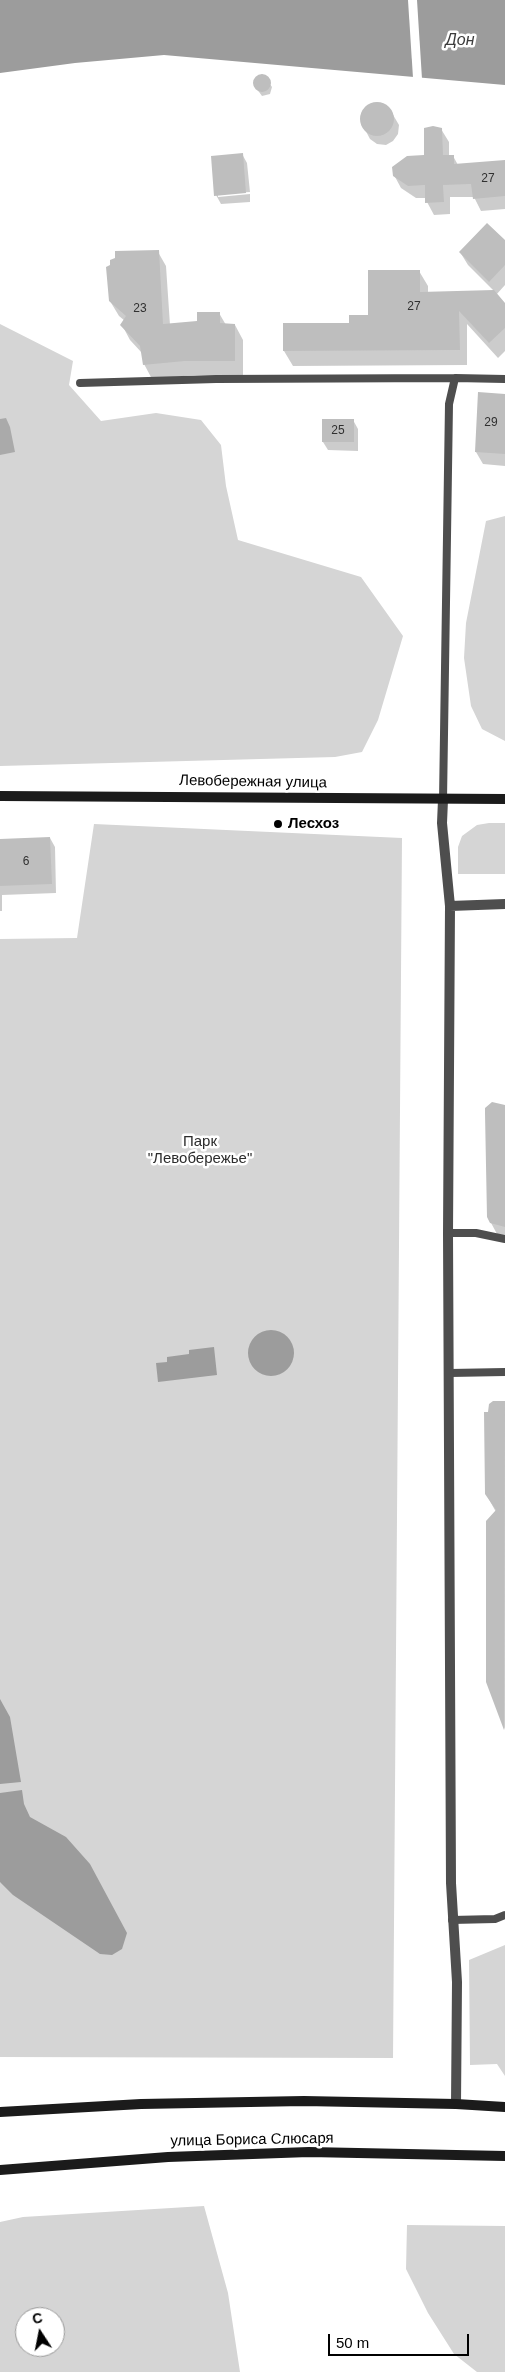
<!DOCTYPE html>
<html>
<head>
<meta charset="utf-8">
<style>
  body { margin:0 }
  #map { position:relative; width:505px; height:2372px; overflow:hidden; background:#fff; font-family:Helvetica,sans-serif }
  canvas { display:block }
  .north { position:absolute; left:15px; top:2307px; width:50px; height:50px; box-sizing:border-box; background:#fff; border:1px solid #999; border-radius:50%; rotate:349deg; font-size:14px; font-weight:700; line-height:20px; text-align:center; color:#000 }
  .north::after { content:''; display:block; margin:auto; width:18px; height:22px; background:#000; clip-path:polygon(50% 0,100% 100%,50% 72%,0 100%) }
  .scale { position:absolute; left:328px; top:2334px; width:141px; height:22px; box-sizing:border-box; border:2px solid #000; border-top:0; padding-left:6px; font-size:15px; line-height:18px; white-space:nowrap; color:#000; -webkit-text-stroke:4px #fff; paint-order:stroke }
</style>
</head>
<body>
<div id="map">
<canvas width="505" height="2372"></canvas>
<div class="north">С</div>
<div class="scale">50 m</div>
</div>
<script>
const context = document.querySelector('canvas').getContext('2d');
context.lineJoin = 'round';
function paint(path, color) { context.fillStyle = color; context.fill(path, 'evenodd'); }
const poly = rows => new Path2D(rows.map(r => 'M' + r).join(''));
function strokePath(path, color, width, dash) { context.strokeStyle = color; context.lineWidth = width; context.lineCap = dash ? 'butt' : 'round'; context.setLineDash(dash || []); context.stroke(path); }
function drawText(font, color, halo, rows, align = 'center') {
  context.font = font + ' Helvetica,sans-serif'; context.lineWidth = 5; context.setLineDash([]); context.textBaseline = 'middle'; context.strokeStyle = halo; context.fillStyle = color; for (const [text, x, y, turn = 0] of rows) {
    context.save(); context.translate(x, y); context.rotate((+turn || 0) * Math.PI / 180); context.textAlign = isNaN(turn) ? turn : align; if (halo) context.strokeText(text, 0, 0); context.fillText(text, 0, 0); context.restore();
  }
}
paint(poly([
  [0,324,73,361,69,385,101,421,156,413,201,420,221,445,226,486,238,540,361,577,403,636,378,720,362,752,335,757,0,766],
  [505,516,505,741,482,729,471,706,464,658,466,623,486,521],
  [489,823,505,823,505,874,458,874,458,847,462,836,477,825],
  [94,824,402,838,393,2058,0,2057,0,939,77,938],
  [505,1945,505,2076,497,2064,470,2065,469,1960],
  [204,2206,228,2293,240,2372,0,2372,0,2222,23,2217],
  [25,2317,55,2317,55,2347,25,2347],
  [407,2225,505,2226,505,2372,477,2372,454,2354,428,2313,406,2269]
]), '#d5d5d5');
paint(poly([
  [0,0,505,0,505,85,164,55,75,63,0,73],
  '248 1353a23 23 0 1 1 46 0a23 23 0 1 1-46 0Z',
  [214,1347,217,1375,158,1382,156,1363,167,1362,167,1357,189,1354,189,1350],
  [0,1699,10,1717,21,1782,0,1784],
  [22,1790,24,1804,30,1817,66,1837,90,1864,127,1933,122,1949,112,1955,100,1954,13,1895,0,1882,0,1793]
]), '#9c9c9c');
paint(poly([
  [408,0,417,0,422,79,413,78]
]), '#fff');
paint(poly([
  [260,76,264,76,272,87,270,94,262,96,254,85,254,81],
  [374,103,382,103,389,108,399,125,398,134,393,141,386,145,377,144,370,139,361,122,361,114,366,106],
  [441,129,449,142,449,156,453,156,458,165,505,161,505,209,481,211,474,197,450,197,450,214,434,215,427,202,427,198,416,198,401,188,394,175,426,157],
  [242,154,247,163,250,192,218,194,218,197,250,194,250,202,221,204,216,195],
  [505,242,505,285,496,295,505,305,505,351,498,358,467,324,467,365,293,366,284,351,284,324,351,324,369,316,419,271,428,286,428,293,495,292,468,265,460,252],
  [158,252,166,266,170,325,198,322,219,313,226,325,235,325,243,340,243,376,194,375,152,379,144,364,142,353,130,340,122,325,125,321,119,316,110,301],
  [505,395,505,466,483,464,476,452],
  [6,418,10,427,15,452,0,455,0,419],
  [353,420,358,429,358,451,328,450,323,442],
  [50,838,55,847,56,893,2,895,2,911,0,911,0,840],
  [505,1106,505,1238,497,1234,490,1221],
  [494,1402,505,1402,505,1730,487,1682,496,1512,486,1494,489,1413]
]), '#0003');
paint(poly([
  '253 83a9 9 0 1 1 18 0a9 9 0 1 1-18 0Z',
  '360 119a17 17 0 1 1 34 0a17 17 0 1 1-34 0Z',
  [433,126,442,128,443,155,454,155,454,164,505,160,505,196,473,199,471,184,443,185,444,202,425,203,425,185,408,186,393,176,392,167,407,156,424,155,424,128],
  [243,153,246,193,214,196,211,156],
  [487,223,505,240,505,265,489,282,459,252],
  [159,250,163,324,197,321,197,312,220,312,220,323,235,324,235,361,185,361,143,365,140,346,120,325,126,316,109,301,106,267,110,265,110,260,115,258,115,251],
  [368,270,420,270,420,292,494,290,505,303,505,328,489,343,459,311,460,350,283,351,283,323,349,323,349,315,368,315],
  [478,392,505,394,505,454,475,452],
  [322,419,354,419,354,442,322,442],
  [50,837,52,884,0,886,0,839],
  [492,1102,505,1105,505,1227,490,1223,487,1217,485,1113,485,1108],
  [493,1401,505,1401,504,1730,486,1682,486,1521,496,1510,485,1494,484,1412,488,1412,489,1404]
]), '#bebebe');
strokePath(poly([
  [455,378,505,379],
  [80,383,216,379,455,378,449,404,443,800],
  [448,1233,476,1233,505,1239],
  [450,1373,505,1372],
  [452,1920,495,1919,505,1915]
]), '#4e4e4e', 8);
strokePath(poly([
  [443,800,442,823,450,906,448,1233,451,1883,457,1982,456,2104],
  [450,906,505,904]
]), '#4e4e4e', 10);
strokePath(poly([
  [0,796,505,799],
  [0,2112,141,2104,304,2101,456,2104,505,2107],
  [0,2170,168,2157,309,2152,505,2156]
]), '#1b1b1b', 10);
for (const [x, y, r, color] of [
  [278,824,5,"#000"]
]) { const dot = new Path2D(); dot.arc(x, y, r, 0, 2 * Math.PI); context.fillStyle = color; context.fill(dot); strokePath(dot, '#fff', 2); }
drawText('12px', '#303030', null, [
  ["27",488,179],
  ["27",414,307],
  ["23",140,309],
  ["29",491,423],
  ["25",338,431],
  ["6",26,862]
]);
drawText('15px', '#000', '#fff', [
  ["Левобережная улица",253,782,1],
  ["улица Бориса Слюсаря",252,2140,-1]
]);
drawText('bold 15px', '#000', '#fff', [
  ["Лесхоз",288,824]
], 'left');
drawText('15px', '#2c2c2c', '#fff', [
  ["Парк",200,1142],
  ["\"Левобережье\"",200,1159]
]);
drawText('italic 16px', '#3d3d3d', '#fff', [
  ["Дон",460,41]
]);
</script>
</body>
</html>
